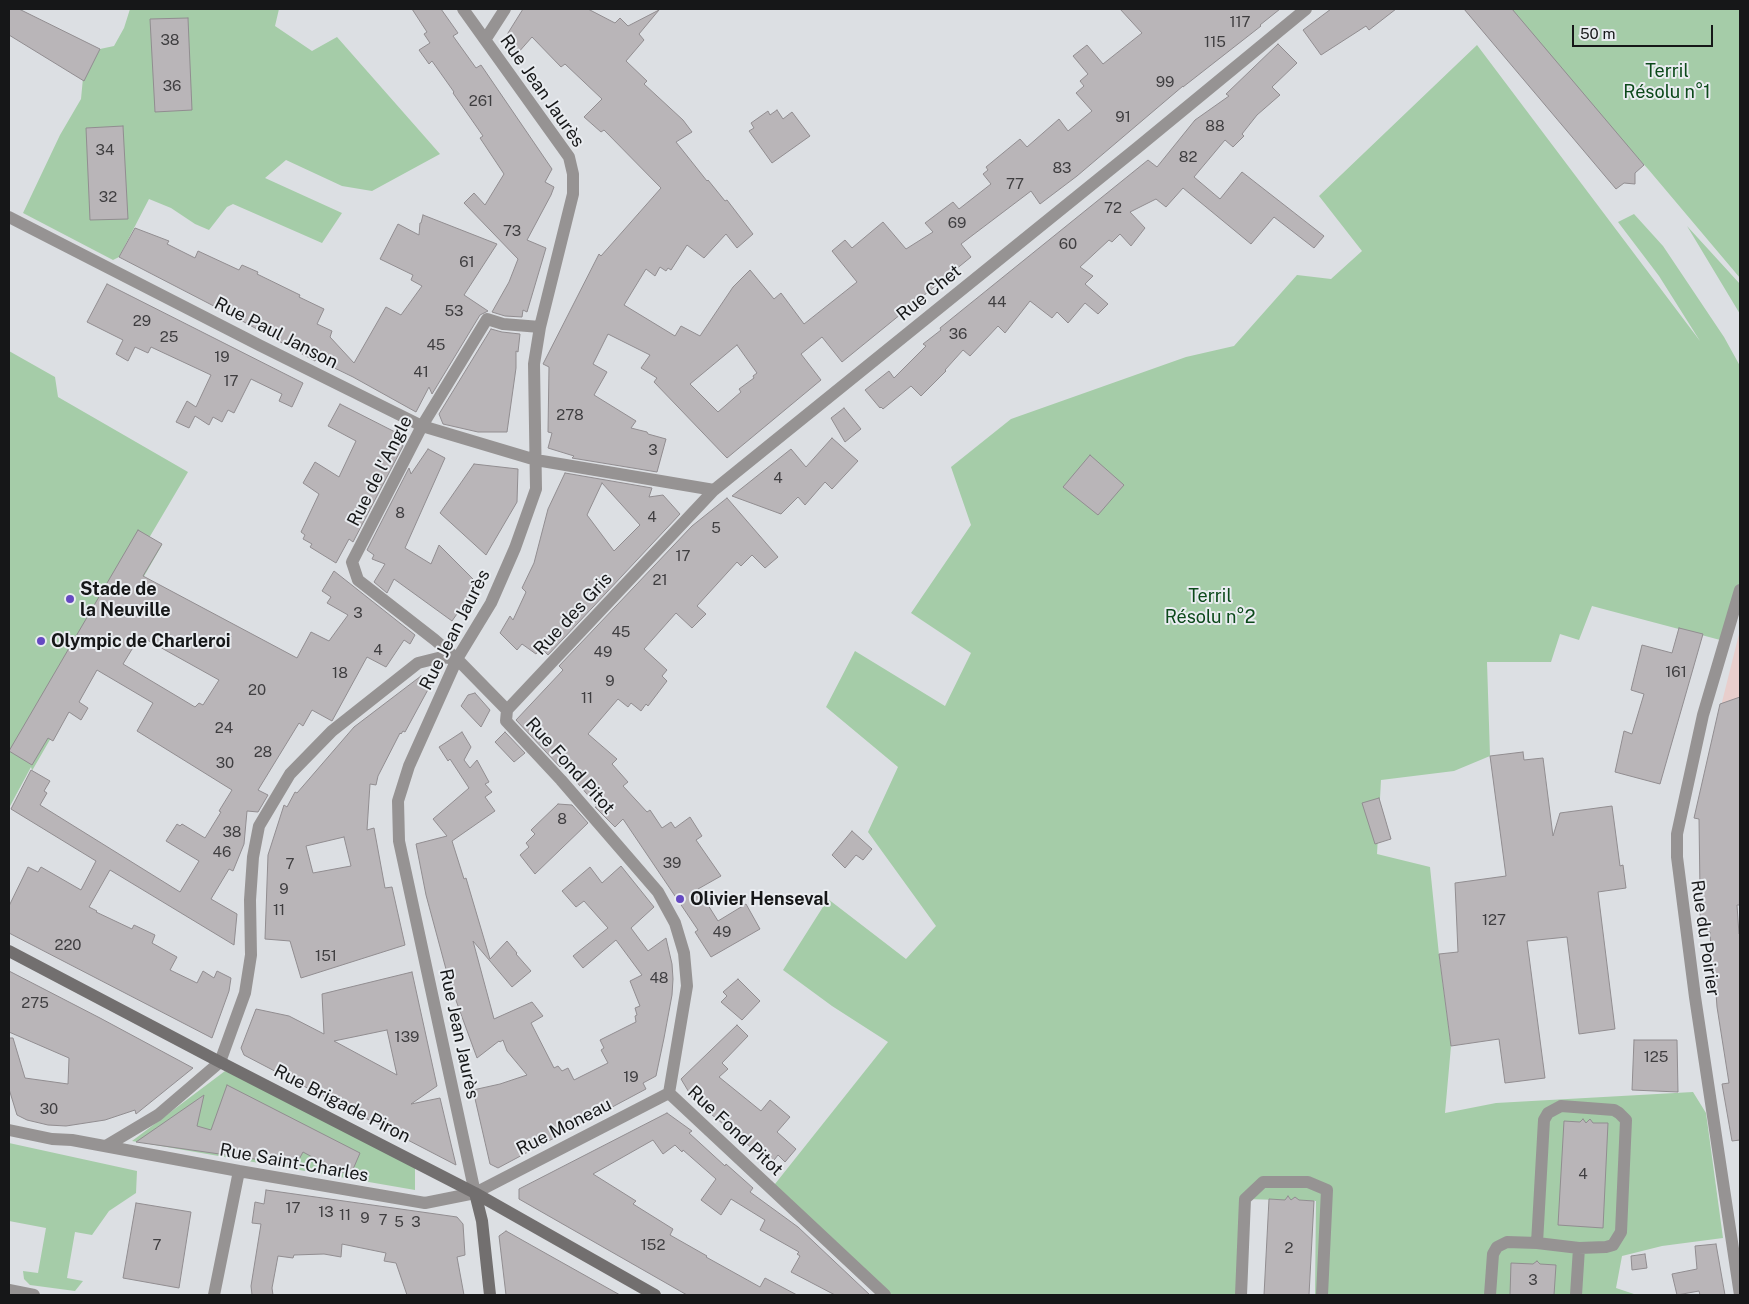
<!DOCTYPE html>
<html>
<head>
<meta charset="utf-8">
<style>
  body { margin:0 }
  #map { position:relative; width:1749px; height:1304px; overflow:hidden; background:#dcdfe3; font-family:"Public Sans",sans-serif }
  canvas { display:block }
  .frame { position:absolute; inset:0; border:10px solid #161718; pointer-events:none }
  .scale { position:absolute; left:1572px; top:25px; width:141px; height:22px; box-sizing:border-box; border:2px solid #161718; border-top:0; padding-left:6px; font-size:15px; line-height:18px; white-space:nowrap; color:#161718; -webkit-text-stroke:4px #e9ecf0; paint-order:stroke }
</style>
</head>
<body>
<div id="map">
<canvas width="1749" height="1304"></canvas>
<div class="frame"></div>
<div class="scale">50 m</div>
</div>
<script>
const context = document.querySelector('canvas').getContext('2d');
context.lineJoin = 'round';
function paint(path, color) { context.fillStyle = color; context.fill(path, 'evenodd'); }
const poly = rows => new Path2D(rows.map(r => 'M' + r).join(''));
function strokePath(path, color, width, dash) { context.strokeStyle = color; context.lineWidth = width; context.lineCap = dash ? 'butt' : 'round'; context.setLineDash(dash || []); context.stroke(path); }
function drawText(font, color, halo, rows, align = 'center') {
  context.font = font + ' "Public Sans",sans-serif'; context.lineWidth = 4; context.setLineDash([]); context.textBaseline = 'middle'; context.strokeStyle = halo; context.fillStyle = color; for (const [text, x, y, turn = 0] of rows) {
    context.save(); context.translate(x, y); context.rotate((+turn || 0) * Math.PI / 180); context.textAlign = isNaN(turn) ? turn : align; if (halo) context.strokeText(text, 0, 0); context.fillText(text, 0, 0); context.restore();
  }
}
paint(poly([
  [1740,630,1740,727,1716,726]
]), '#e8cecc');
paint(poly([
  [130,9,279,9,275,26,312,51,337,37,440,154,372,191,342,186,286,160,265,178,342,213,322,243,233,204,227,207,209,230,195,224,171,208,149,199,119,257,113,260,23,213,60,135,81,99,83,78,100,49,114,46,124,28],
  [1510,9,1740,9,1740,278,1648,169,1556,69],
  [1477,45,1700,341,1659,276,1618,222,1634,214,1663,246,1724,337,1740,366,1740,590,1724,641,1592,606,1579,640,1560,634,1551,662,1487,662,1490,756,1454,771,1381,780,1377,854,1430,867,1439,955,1451,1046,1445,1113,1496,1103,1693,1092,1706,1113,1723,1238,1662,1246,1622,1256,1616,1288,1637,1295,1315,1295,1316,1201,1245,1199,1236,1295,885,1295,771,1189,888,1042,832,1006,783,970,828,899,906,959,936,926,868,832,898,767,826,707,855,651,945,706,971,653,911,613,971,525,951,467,1011,419,1186,357,1234,346,1297,275,1331,279,1362,251,1319,196],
  [1687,226,1740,284,1740,314],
  [9,351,55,377,58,397,188,472,149,538,162,545,10,809,32,770,31,767,9,808],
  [225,1071,415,1162,415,1190,132,1141],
  [9,1143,137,1171,136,1193,109,1211,92,1235,75,1232,67,1278,83,1281,75,1291,30,1285,24,1279,23,1271,38,1273,46,1228,9,1221]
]), '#a5cca8');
const building = poly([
  [9,9,19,9,100,49,84,81,9,35,9,9],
  [412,9,441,9,458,33,453,36,476,68,481,65,552,169,545,182,554,187,551,195,527,240,546,248,527,312,523,310,522,317,505,316,492,312,509,282,518,259,464,203,474,193,485,205,504,174,480,138,483,136,453,93,454,92,432,61,429,64,419,50,430,43,424,34,427,32,412,9],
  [523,9,588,9,615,23,620,18,628,26,659,10,639,34,644,40,626,61,647,81,644,84,683,120,692,132,676,142,707,181,708,180,725,201,727,200,753,234,737,248,726,234,704,258,687,245,671,270,668,268,666,271,660,267,655,276,646,269,624,305,675,336,681,326,700,336,733,287,750,270,774,299,781,293,804,324,857,282,832,251,845,240,852,248,883,222,906,249,933,232,925,223,953,202,959,209,991,184,983,174,988,170,986,167,1020,139,1027,147,1059,119,1068,131,1092,111,1076,93,1084,86,1080,81,1088,74,1073,56,1087,45,1103,64,1142,33,1120,9,1280,9,1260,25,1261,26,1183,87,1183,86,1077,176,1040,204,1031,191,961,244,971,257,842,362,822,337,801,354,821,380,727,458,654,382,657,378,641,368,650,355,608,334,593,364,607,372,594,395,636,421,631,428,647,432,648,434,666,439,657,472,572,458,574,456,548,448,552,433,548,432,549,367,543,364,599,254,601,256,661,188,604,130,601,132,584,117,602,99,565,64,561,67,532,37,517,54,508,41,508,33,523,9],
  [737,345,757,373,753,376,754,378,739,389,741,392,718,412,690,384,737,345],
  [1331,9,1396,9,1369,30,1366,26,1321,55,1303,30,1331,9],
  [1464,9,1512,9,1644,165,1635,173,1635,184,1624,183,1616,189,1464,9],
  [188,18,192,110,155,112,150,19,188,18],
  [1278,44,1297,63,1272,87,1280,95,1257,115,1242,134,1244,136,1233,147,1225,140,1194,177,1220,199,1242,172,1324,236,1314,248,1274,217,1251,244,1183,188,1166,207,1156,199,1130,212,1145,228,1131,246,1120,234,1112,242,1109,240,1080,267,1093,276,1085,284,1108,304,1098,314,1085,303,1068,323,1057,312,1052,318,1030,301,1005,333,998,326,970,356,963,350,945,370,946,371,921,396,911,386,883,409,881,407,880,408,865,390,889,371,894,378,926,346,923,344,941,330,940,328,1148,160,1157,167,1195,120,1229,96,1226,94,1278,44],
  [777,110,783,119,792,112,810,136,772,163,749,131,754,128,751,123,768,111,770,115,777,110],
  [123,126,128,219,90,220,86,128,123,126],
  [423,215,497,244,464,295,488,311,480,315,432,394,429,387,416,412,353,377,316,359,315,361,235,317,119,257,135,228,169,241,167,244,195,258,198,251,239,270,242,265,258,272,257,274,300,295,299,297,324,309,317,324,332,331,330,337,354,363,386,307,401,315,422,286,411,280,413,275,380,259,398,224,419,235,420,223,421,223,423,215],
  [107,284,303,383,292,407,279,401,282,394,251,379,234,413,228,410,222,422,213,417,209,425,195,416,189,428,176,422,187,401,196,407,211,375,151,347,148,353,135,347,128,361,116,354,123,340,87,322,107,284],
  [491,329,502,332,520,334,518,352,516,351,516,368,507,432,478,432,443,424,439,414,491,329],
  [340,404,399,434,403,446,353,542,349,539,336,563,310,547,312,544,303,539,305,535,301,532,319,494,303,483,315,462,339,477,356,441,328,426,340,404],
  [844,408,861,429,845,442,831,418,844,408],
  [832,438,858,461,832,489,825,482,805,505,798,497,781,514,732,496,791,449,806,467,832,438],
  [428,449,445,458,405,548,431,564,439,545,478,584,452,621,394,579,387,593,374,582,385,564,372,559,374,555,367,550,409,468,411,474,428,449],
  [1090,455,1124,485,1098,515,1063,487,1090,455],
  [474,464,518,469,517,502,486,555,440,513,474,464],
  [565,473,652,488,649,497,663,495,680,514,548,655,541,648,536,654,522,644,517,650,500,633,510,616,513,620,526,592,522,588,534,563,548,509,565,473],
  [602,483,640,525,614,551,587,515,602,483],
  [727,498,778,557,765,568,752,555,741,566,737,562,697,606,706,614,692,628,676,613,644,649,667,670,662,676,667,681,648,706,646,704,641,711,631,703,628,707,618,699,588,734,617,759,612,764,628,782,623,786,647,812,650,810,662,828,671,822,675,828,690,817,702,836,696,840,721,876,698,889,718,921,746,904,760,929,711,957,695,932,698,930,623,819,615,827,595,807,598,807,562,765,560,767,516,720,563,670,559,666,692,526,727,498],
  [138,530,162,544,143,576,297,658,311,632,329,641,348,615,327,603,331,597,322,591,334,571,415,635,410,644,404,640,386,667,367,657,332,721,312,710,303,726,299,723,258,790,268,795,258,812,247,811,244,844,233,871,229,869,211,899,237,914,234,945,110,870,89,907,97,911,96,912,132,929,134,925,155,935,152,943,177,957,170,970,197,983,203,971,214,978,217,971,231,978,229,991,212,1038,9,933,9,906,28,867,38,872,41,867,81,890,96,861,11,809,31,770,50,781,44,791,47,793,40,805,180,892,199,861,166,841,177,824,180,826,182,824,205,838,221,812,219,811,232,790,137,731,153,703,97,670,79,702,88,708,81,720,69,712,53,741,48,738,32,765,9,751,138,530],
  [140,636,219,680,203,705,199,703,195,707,123,664,140,636],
  [1679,628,1703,634,1660,784,1615,772,1624,731,1632,734,1644,694,1631,690,1642,645,1672,653,1679,628],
  [421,676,431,684,405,732,403,731,401,734,400,733,378,776,376,785,370,784,367,830,374,828,385,888,392,887,405,945,301,978,290,941,265,939,268,855,284,805,287,807,295,792,297,793,354,727,421,676],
  [344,837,351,866,313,873,306,846,344,837],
  [475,693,490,710,481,727,461,706,468,695,475,693],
  [1740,697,1740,905,1737,905,1739,934,1740,934,1740,1140,1732,1141,1722,1084,1729,1083,1717,1007,1714,966,1712,966,1710,932,1703,932,1696,890,1700,890,1699,819,1694,818,1720,704,1740,697],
  [462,732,471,747,464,760,470,768,477,760,489,782,485,784,492,792,485,797,495,811,452,841,464,879,466,878,490,959,507,941,517,953,516,954,531,971,512,987,473,941,494,1019,532,1002,543,1016,531,1023,554,1068,558,1066,562,1071,568,1068,574,1080,608,1063,601,1050,604,1048,600,1040,636,1022,635,1016,637,1015,635,1008,640,1006,630,981,642,975,616,940,583,968,573,956,608,928,584,901,576,907,562,891,590,867,602,883,621,866,654,907,631,928,648,951,666,938,672,964,673,979,672,995,664,1038,656,1076,643,1083,646,1089,498,1168,490,1164,473,1090,500,1084,527,1075,507,1051,503,1040,500,1042,499,1041,477,1058,450,984,426,895,416,844,447,836,433,819,469,788,450,759,448,761,439,747,462,732],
  [505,732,525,753,514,762,495,742,505,732],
  [1523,752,1524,760,1543,758,1553,836,1560,813,1612,806,1620,866,1623,865,1626,888,1598,892,1615,1029,1579,1034,1567,937,1527,941,1545,1078,1505,1083,1499,1039,1451,1046,1439,954,1458,952,1455,883,1506,876,1490,756,1523,752],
  [1379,798,1391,839,1375,844,1362,803,1379,798],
  [558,804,572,805,588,823,535,874,520,855,529,847,526,843,535,834,531,830,558,804],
  [852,831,872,849,863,860,856,855,845,868,832,855,852,831],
  [9,971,100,1018,193,1068,136,1114,135,1110,105,1120,66,1126,48,1125,27,1120,17,1115,9,1089,9,1038,13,1038,25,1078,68,1084,69,1058,9,1032,9,971],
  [412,972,437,1086,411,1104,440,1098,456,1165,265,1066,244,1055,241,1048,256,1009,289,1016,324,1034,322,994,412,972],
  [387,1030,397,1075,334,1041,387,1030],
  [738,979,760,1001,742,1020,721,1002,727,996,723,992,738,979],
  [737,1025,748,1036,722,1063,728,1069,719,1077,761,1111,770,1100,790,1117,777,1132,796,1149,785,1162,778,1155,771,1164,693,1099,681,1079,737,1025],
  [1634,1040,1677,1040,1678,1092,1632,1090,1634,1040],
  [227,1085,360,1153,351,1174,340,1172,303,1152,296,1165,136,1142,204,1095,197,1126,211,1130,227,1085],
  [667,1113,692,1131,689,1133,725,1166,726,1164,753,1188,750,1192,798,1227,870,1295,835,1295,791,1272,800,1256,797,1254,799,1252,760,1230,765,1220,731,1199,721,1215,701,1200,716,1179,683,1150,682,1152,675,1145,663,1154,653,1140,593,1174,636,1201,633,1204,673,1229,670,1235,707,1256,706,1257,760,1287,765,1278,797,1295,687,1295,519,1199,519,1189,667,1113],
  [1583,1119,1586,1123,1590,1119,1593,1123,1608,1123,1603,1228,1558,1225,1564,1121,1580,1122,1583,1119],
  [266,1190,457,1217,463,1224,465,1255,457,1257,464,1295,407,1295,396,1263,384,1261,386,1253,342,1244,341,1257,324,1254,294,1255,293,1258,278,1256,272,1288,273,1295,252,1295,251,1286,261,1224,252,1223,255,1202,264,1204,266,1190],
  [1288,1196,1291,1200,1295,1197,1299,1200,1314,1201,1309,1295,1264,1295,1269,1199,1285,1200,1288,1196],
  [136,1203,191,1212,179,1288,123,1278,136,1203],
  [506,1231,554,1258,620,1295,506,1295,499,1236,506,1231],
  [1716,1244,1725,1295,1700,1295,1699,1291,1677,1295,1672,1274,1697,1269,1695,1246,1716,1244],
  [1645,1254,1647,1268,1632,1270,1631,1256,1645,1254],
  [1537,1261,1540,1264,1556,1265,1554,1295,1510,1295,1511,1263,1533,1264,1537,1261]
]);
paint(building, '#b9b5b8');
strokePath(building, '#918d90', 1);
strokePath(poly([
  [463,9,569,157,573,174,573,194,540,327,534,364,536,489,515,548,491,603,457,659,409,766,398,801,399,841,475,1193],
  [485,40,505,9],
  [9,217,259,345,422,426,536,460,714,490,1137,148,1306,9],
  [507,710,506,721,561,780,658,892,675,923,684,953,687,986,669,1093,885,1295],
  [507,710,457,659,435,640,358,580,352,562,422,426,487,319,503,324,540,327],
  [507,710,714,490],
  [1561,1106,1614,1110,1619,1113,1626,1120,1621,1232,1613,1245,1606,1247,1579,1248,1537,1243,1544,1120,1548,1113,1561,1106],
  [9,1130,52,1139,72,1140,239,1171,425,1203,475,1193,669,1093],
  [106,1146,158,1115,220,1062,245,993,251,955,250,900,253,857,259,826,290,774,332,731,418,663,442,657,457,659],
  [9,1290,34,1295],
  [214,1295,239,1171],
  [1241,1295,1245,1199,1263,1182,1308,1182,1327,1190,1322,1295],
  [1490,1295,1493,1254,1497,1247,1507,1242,1537,1243],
  [1576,1295,1579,1248],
  [1740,1295,1695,997,1677,857,1677,834,1703,715,1740,590]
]), '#969393', 12);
strokePath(poly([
  [9,951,220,1062,475,1193,655,1295],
  [475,1193,482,1221,490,1295]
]), '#726f6f', 12);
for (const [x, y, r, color] of [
  [70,599,5,"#6549c2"],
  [41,641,5,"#6549c2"],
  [680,899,5,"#6549c2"]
]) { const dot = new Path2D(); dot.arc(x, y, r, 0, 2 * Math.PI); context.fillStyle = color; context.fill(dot); strokePath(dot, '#e9ecf0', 2); }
drawText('15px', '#3f3e40', null, [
  ["117",1240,22],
  ["38",170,40],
  ["115",1215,42],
  ["99",1165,82],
  ["36",172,86],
  ["261",481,101],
  ["91",1123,117],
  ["88",1215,126],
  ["34",105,150],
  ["82",1188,157],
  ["83",1062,168],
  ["77",1015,184],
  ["32",108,197],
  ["72",1113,208],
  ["69",957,223],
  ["73",512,231],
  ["60",1068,244],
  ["61",467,262],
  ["44",997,302],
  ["53",454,311],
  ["29",142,321],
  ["36",958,334],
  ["25",169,337],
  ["45",436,345],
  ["19",222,357],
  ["41",421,372],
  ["17",231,381],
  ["278",570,415],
  ["3",653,450],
  ["4",778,478],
  ["8",400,513],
  ["4",652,517],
  ["5",716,528],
  ["17",683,556],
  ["21",660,580],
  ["3",358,613],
  ["45",621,632],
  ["4",378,650],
  ["49",603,652],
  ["161",1676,672],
  ["18",340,673],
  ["9",610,681],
  ["20",257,690],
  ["11",587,698],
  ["24",224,728],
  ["28",263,752],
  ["30",225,763],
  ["8",562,819],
  ["38",232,832],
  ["46",222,852],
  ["39",672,863],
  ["7",290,864],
  ["9",284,889],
  ["11",279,910],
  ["127",1494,920],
  ["49",722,932],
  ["220",68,945],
  ["151",326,956],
  ["48",659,978],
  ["275",35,1003],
  ["139",407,1037],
  ["125",1656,1057],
  ["19",631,1077],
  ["30",49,1109],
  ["4",1583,1174],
  ["17",293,1208],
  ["13",326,1212],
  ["11",345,1215],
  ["9",365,1218],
  ["7",383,1220],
  ["5",399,1222],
  ["3",416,1222],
  ["7",157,1245],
  ["152",653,1245],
  ["2",1289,1248],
  ["3",1533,1280]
]);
drawText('18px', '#0c491a', '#e9ecf0', [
  ["Terril",1667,71],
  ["Résolu n°1",1667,92],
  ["Terril",1210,596],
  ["Résolu n°2",1210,617]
]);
drawText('18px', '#161718', '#e9ecf0', [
  ["Rue Jean Jaurès",542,91,55],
  ["Rue Chet",929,293,-39],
  ["Rue Paul Janson",276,333,27],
  ["Rue de l'Angle",380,471,-63],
  ["Rue des Gris",573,614,-47],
  ["Rue Jean Jaurès",455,630,-63],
  ["Rue Fond Pitot",570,766,48],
  ["Rue du Poirier",1705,938,82],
  ["Rue Jean Jaurès",459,1034,78],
  ["Rue Brigade Piron",342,1104,27],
  ["Rue Moneau",564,1127,-27],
  ["Rue Fond Pitot",735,1131,43],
  ["Rue Saint-Charles",294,1163,10]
]);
drawText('bold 18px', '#161718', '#e9ecf0', [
  ["Stade de",80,589],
  ["la Neuville",80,610],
  ["Olympic de Charleroi",51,641],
  ["Olivier Henseval",690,899]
], 'left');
</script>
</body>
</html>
